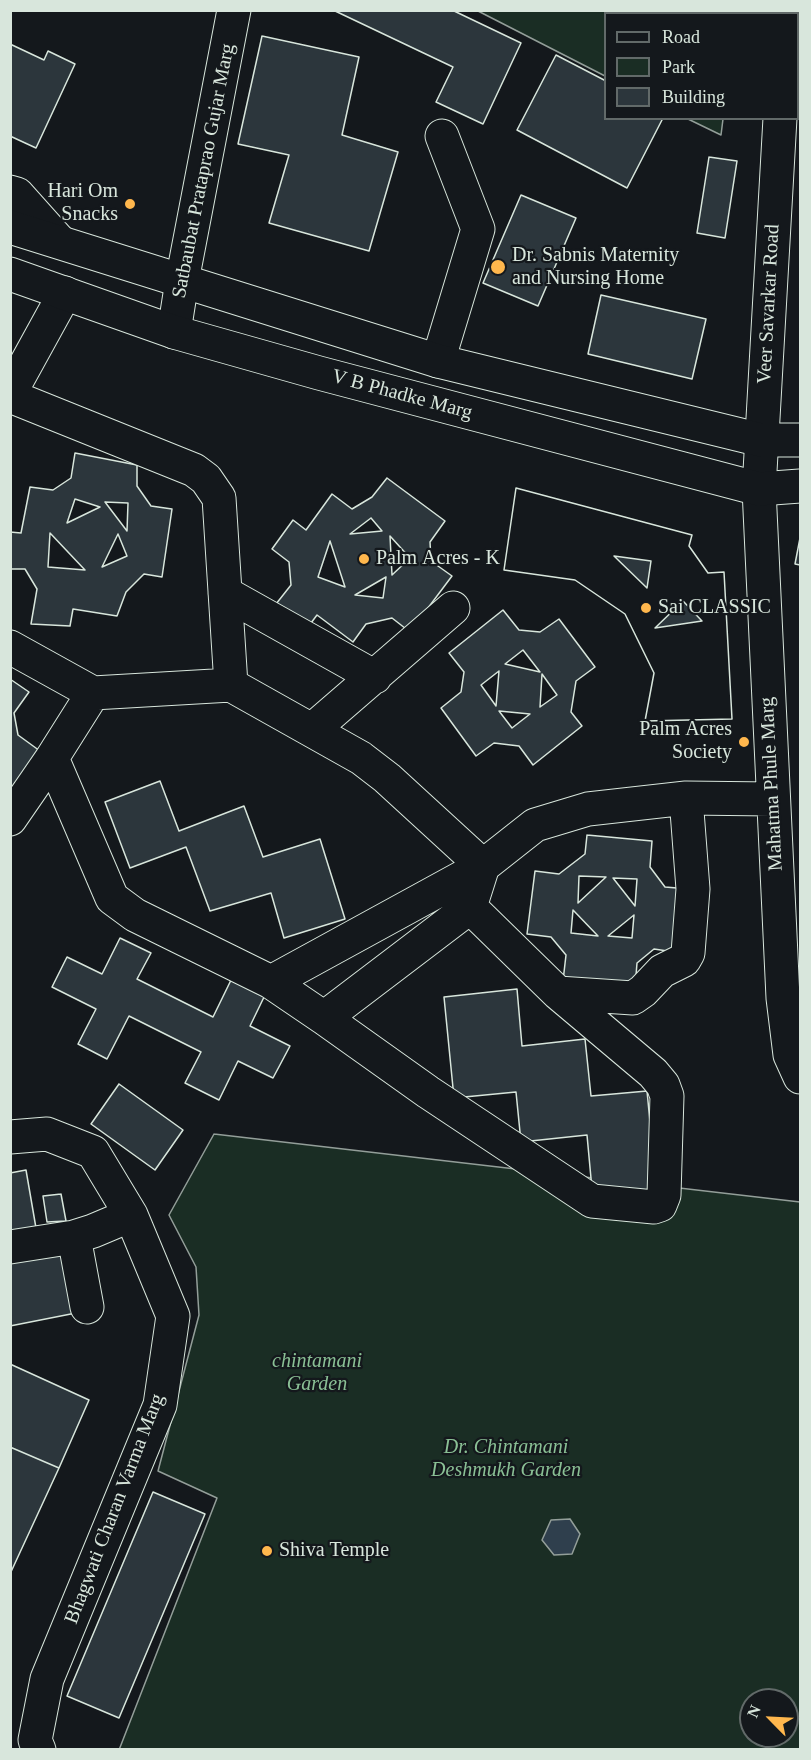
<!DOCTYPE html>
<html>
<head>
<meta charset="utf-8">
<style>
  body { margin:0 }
  #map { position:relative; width:811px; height:1760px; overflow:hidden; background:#14181c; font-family:Georgia,serif }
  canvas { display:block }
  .frame { position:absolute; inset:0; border:12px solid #d8e6dc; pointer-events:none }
  .legend { position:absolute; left:604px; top:12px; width:195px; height:108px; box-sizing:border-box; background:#14181c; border:2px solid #626a69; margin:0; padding:8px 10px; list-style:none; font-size:18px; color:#d8e6dc }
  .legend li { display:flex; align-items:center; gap:12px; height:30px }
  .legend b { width:30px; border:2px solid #626a69 }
  .north { position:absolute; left:739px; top:1688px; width:60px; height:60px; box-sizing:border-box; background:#14181c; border:2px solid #626a69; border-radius:50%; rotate:294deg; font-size:16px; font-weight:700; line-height:24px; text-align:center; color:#d8e6dc }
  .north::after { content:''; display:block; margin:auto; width:21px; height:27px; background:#ffb74d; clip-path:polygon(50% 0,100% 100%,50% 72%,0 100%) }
</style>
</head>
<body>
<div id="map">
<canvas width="811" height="1760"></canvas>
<div class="frame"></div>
<ul class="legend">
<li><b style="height:8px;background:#14181c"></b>Road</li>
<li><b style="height:16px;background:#1a2d24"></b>Park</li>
<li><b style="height:16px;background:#2c363c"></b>Building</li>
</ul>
<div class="north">N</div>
</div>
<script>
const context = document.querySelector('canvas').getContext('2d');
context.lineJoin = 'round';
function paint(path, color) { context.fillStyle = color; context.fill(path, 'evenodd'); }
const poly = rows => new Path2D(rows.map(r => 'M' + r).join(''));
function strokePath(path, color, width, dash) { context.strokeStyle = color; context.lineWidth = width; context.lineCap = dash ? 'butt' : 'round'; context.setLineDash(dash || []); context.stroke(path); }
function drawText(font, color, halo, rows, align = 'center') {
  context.font = font + ' Georgia,serif'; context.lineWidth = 4.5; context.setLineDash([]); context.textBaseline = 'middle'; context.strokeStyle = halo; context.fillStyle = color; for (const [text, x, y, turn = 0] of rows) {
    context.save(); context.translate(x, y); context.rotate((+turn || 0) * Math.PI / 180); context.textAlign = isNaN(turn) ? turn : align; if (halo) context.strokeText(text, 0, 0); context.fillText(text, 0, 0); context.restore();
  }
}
const green = poly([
  [478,11,741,11,740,14,606,14,605,76,478,11],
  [688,119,723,119,721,135,688,119],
  [214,1134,800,1202,800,1749,119,1750,217,1498,158,1471,199,1315,196,1267,169,1215,214,1134],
  [751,1700,787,1700,787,1736,751,1736,751,1700]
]);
paint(green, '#1a2d24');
strokePath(green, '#939e99', 1.5);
const water = poly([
  [570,1519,580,1534,572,1554,554,1555,542,1540,551,1520,570,1519]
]);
paint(water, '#2f3f4d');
strokePath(water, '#939e99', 1.5);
const building = poly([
  [333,10,452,10,521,43,483,124,436,102,453,67,333,10],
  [262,36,359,57,342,135,398,152,369,251,269,223,289,155,238,144,262,36],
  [10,44,44,60,48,51,75,64,36,148,10,136,10,44],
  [556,55,606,81,606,118,663,118,627,188,517,130,556,55],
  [709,157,737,161,725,238,697,233,709,157],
  [521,195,576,218,538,306,483,283,521,195],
  [601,295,706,319,692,379,588,354,601,295],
  [75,453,137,465,137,486,151,506,172,509,162,577,144,574,126,592,117,616,73,609,70,626,31,624,37,589,25,569,10,569,10,532,21,533,30,487,53,490,71,478,75,453],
  [75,499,100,507,67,523,75,499],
  [105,502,128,503,127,531,105,502],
  [50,533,85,570,48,567,50,533],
  [118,534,127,556,102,567,118,534],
  [387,478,445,521,430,542,431,561,452,576,410,632,392,618,366,624,353,642,317,615,308,627,276,604,291,585,289,562,272,549,293,520,306,530,332,494,352,509,372,497,387,478],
  [371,518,382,531,350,534,371,518],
  [390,536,410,558,392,575,390,536],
  [330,541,345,587,318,577,330,541],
  [386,577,383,598,355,595,386,577],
  [516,488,692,535,689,546,708,573,724,572,732,719,645,721,654,673,625,614,575,580,504,570,516,488],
  [614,556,651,561,647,588,614,556],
  [683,601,702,621,655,628,683,601],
  [516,488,692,535,689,546,708,573,724,572,732,719,645,721,654,673,625,614,575,580,504,570,516,488],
  [800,538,800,565,795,564,800,538],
  [503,610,519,630,540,632,559,619,595,667,576,681,571,712,582,726,533,765,519,746,494,743,476,756,441,708,461,692,464,672,449,653,503,610],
  [523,650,540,672,505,664,523,650],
  [499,671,496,706,481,685,499,671],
  [542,674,557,695,540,707,542,674],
  [499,711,530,714,512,728,499,711],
  [10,679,29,692,14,713,18,735,40,751,10,790,10,679],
  [160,781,179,831,244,806,263,857,320,839,345,919,284,938,271,893,210,911,186,847,130,868,105,802,160,781],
  [587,835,652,841,650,867,665,887,689,889,681,953,654,949,637,963,635,988,563,981,566,955,551,937,527,934,535,871,559,874,585,854,587,835],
  [579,876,606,877,578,903,579,876],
  [613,878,637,879,635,906,613,878],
  [573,910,598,936,571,933,573,910],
  [634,915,632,938,608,936,634,915],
  [120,938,151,953,137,979,213,1017,233,976,266,993,250,1026,290,1046,273,1078,238,1061,219,1100,185,1083,201,1052,129,1016,107,1059,78,1044,96,1009,52,987,67,957,102,974,120,938],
  [517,989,522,1046,585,1039,591,1096,647,1091,657,1194,593,1200,587,1135,521,1142,516,1092,454,1098,444,997,517,989],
  [119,1084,183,1130,155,1170,91,1124,119,1084],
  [26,1170,36,1228,10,1232,10,1173,26,1170],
  [61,1194,66,1221,47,1222,43,1196,61,1194],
  [70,1251,81,1312,10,1326,10,1262,70,1251],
  [10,1364,89,1400,59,1468,10,1447,10,1364],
  [10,1447,59,1468,10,1574,10,1447],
  [153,1492,205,1514,119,1718,67,1696,153,1492]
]);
paint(building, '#2c363c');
strokePath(building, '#d8e6dc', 1.5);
const minor = poly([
  [793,14,794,10],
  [780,118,759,489,783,998,790,1055,800,1077],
  [10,192,17,194,59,241],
  [174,332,182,281,234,10],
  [438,361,478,229,442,136],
  [10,393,65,293],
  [10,396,194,470,206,479,219,498,231,685],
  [225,593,375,677],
  [10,647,93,693,52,758,112,898,135,915,271,982,483,866,535,825,588,809,686,798,772,799],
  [93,693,231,685,361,758,387,778,483,866],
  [312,730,453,608],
  [10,819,52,758],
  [271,982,324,1018,470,907],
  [558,993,633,998,643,991,662,971,684,960,688,953,693,889,686,798],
  [324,1018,428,1092,592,1201,654,1207,660,1205,664,1195,667,1096,663,1085,653,1073,558,993,470,907,483,866],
  [10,1137,47,1134,93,1152,131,1215,173,1316,160,1405,47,1679,35,1740,39,1750],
  [74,1237,87,1307],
  [10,1247,74,1237,93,1231,131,1215]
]);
const major = poly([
  [10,227,438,361,761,440,800,440],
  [10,274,174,332,319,373,759,489,800,486]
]);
strokePath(minor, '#d8e6dc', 35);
strokePath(major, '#d8e6dc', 35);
strokePath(minor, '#14181c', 33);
strokePath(major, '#14181c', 33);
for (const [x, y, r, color] of [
  [130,204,6,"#ffb74d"],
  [498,267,8,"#ffb74d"],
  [364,559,6,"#ffb74d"],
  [646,608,6,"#ffb74d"],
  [744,742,6,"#ffb74d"],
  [267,1551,6,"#ffb74d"]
]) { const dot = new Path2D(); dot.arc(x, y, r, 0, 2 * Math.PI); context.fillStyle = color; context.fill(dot); strokePath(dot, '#14181c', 2); }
drawText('20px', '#d8e6dc', '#14181c', [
  ["Satbaubat Prataprao Gujar Marg",204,171,-79],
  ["Veer Savarkar Road",769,304,-87],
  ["V B Phadke Marg",402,395,15],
  ["Mahatma Phule Marg",772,784,-93],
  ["Bhagwati Charan Varma Marg",115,1509,-69]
]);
drawText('20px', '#d8e6dc', '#14181c', [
  ["Hari Om",118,192,"right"],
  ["Snacks",118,215,"right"],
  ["Dr. Sabnis Maternity",512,256],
  ["and Nursing Home",512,279],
  ["Palm Acres - K",376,559],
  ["Sai CLASSIC",658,608],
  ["Palm Acres",732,730,"right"],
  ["Society",732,753,"right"],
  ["Shiva Temple",279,1551]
], 'left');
drawText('italic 20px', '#8ac095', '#14181c', [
  ["chintamani",317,1362],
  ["Garden",317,1385],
  ["Dr. Chintamani",506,1448],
  ["Deshmukh Garden",506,1471]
]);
</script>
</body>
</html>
